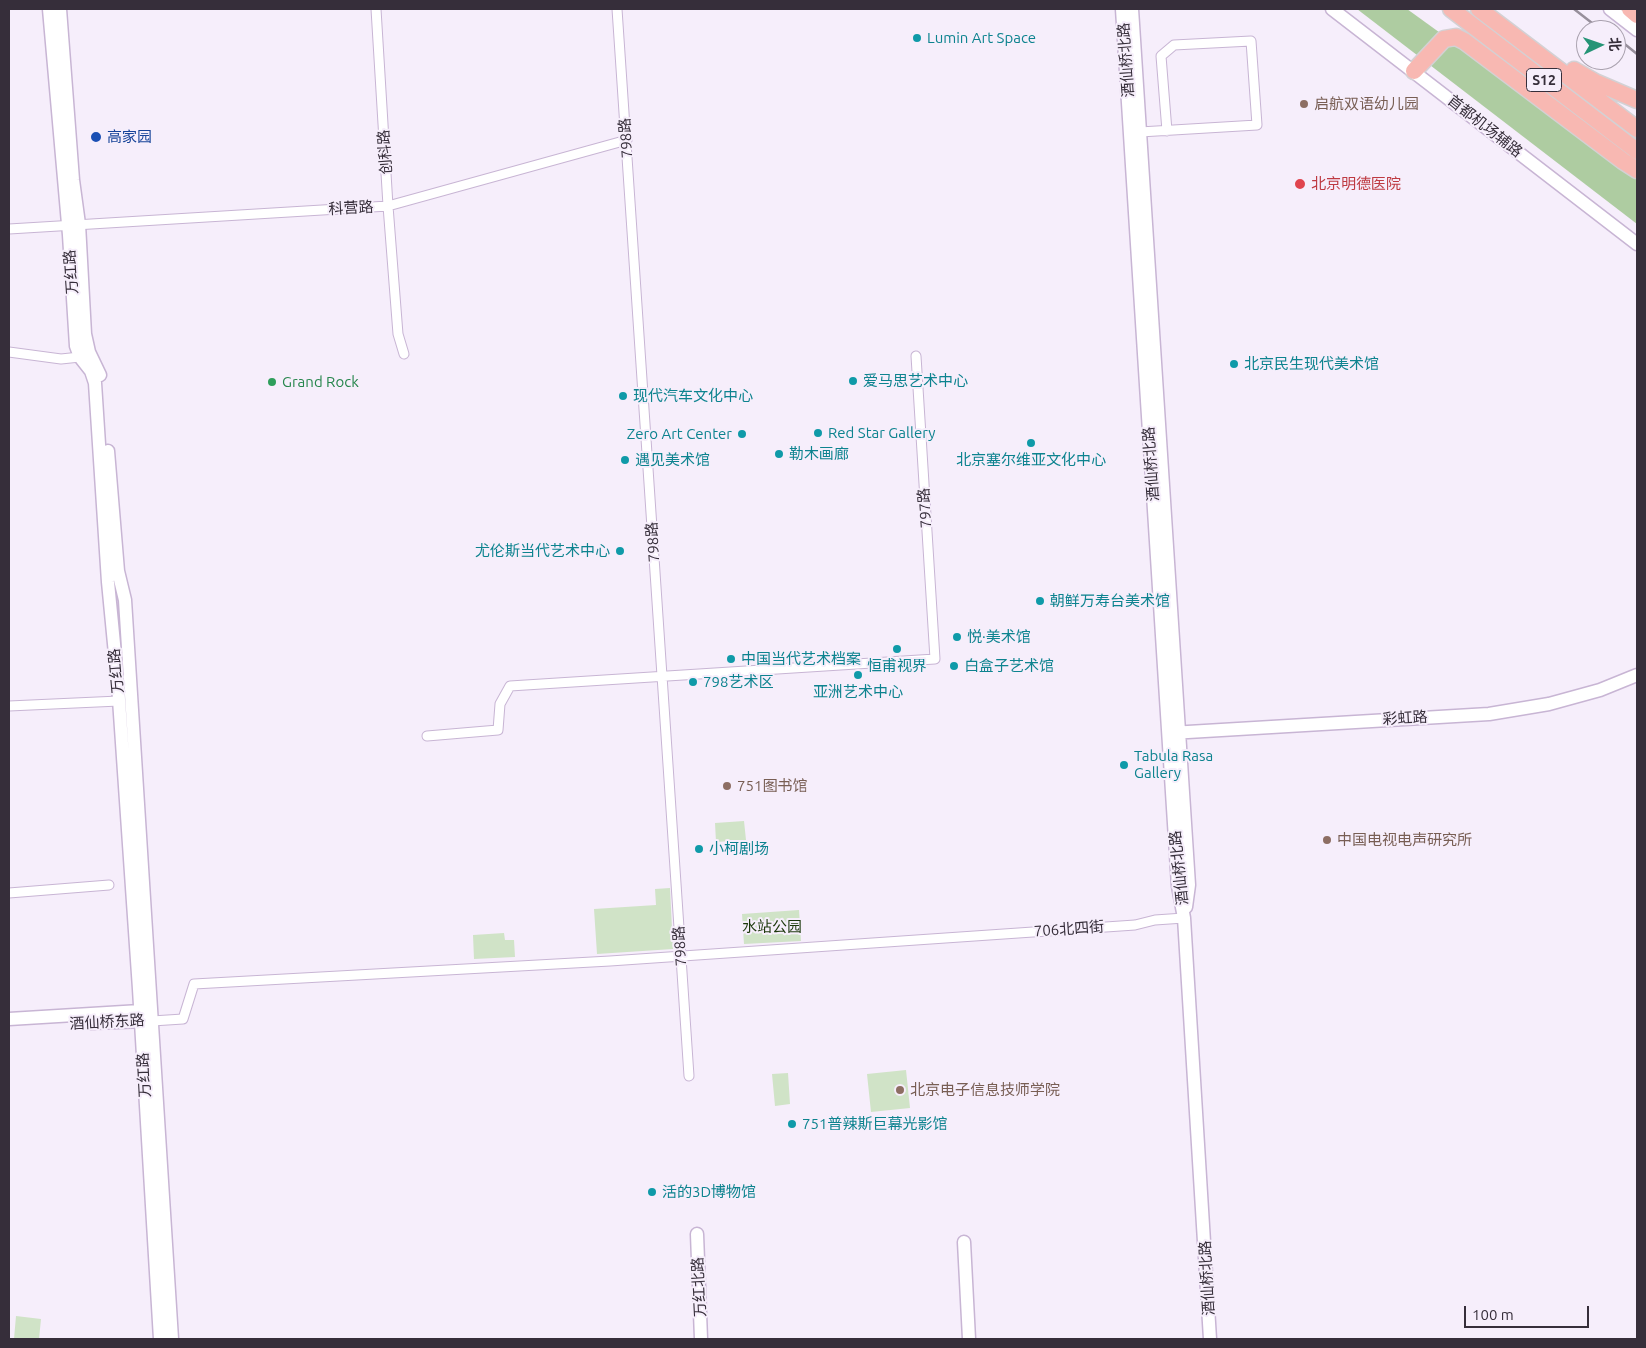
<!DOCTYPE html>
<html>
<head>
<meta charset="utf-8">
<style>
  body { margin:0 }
  #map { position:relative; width:1646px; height:1348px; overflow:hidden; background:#f6eefb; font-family:Ubuntu,"Noto Sans SC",sans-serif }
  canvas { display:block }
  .frame { position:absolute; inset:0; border:10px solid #362e3a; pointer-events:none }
  .north { position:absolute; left:1576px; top:20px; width:50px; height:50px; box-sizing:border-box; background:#f6eefb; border:1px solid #a9a1ae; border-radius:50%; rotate:87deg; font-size:14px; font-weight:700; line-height:20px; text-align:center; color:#362e3a }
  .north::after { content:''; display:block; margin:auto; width:18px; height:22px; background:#259476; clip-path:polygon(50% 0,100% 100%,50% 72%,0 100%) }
  .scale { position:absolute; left:1464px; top:1306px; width:125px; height:22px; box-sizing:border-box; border:2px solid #362e3a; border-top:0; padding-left:6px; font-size:15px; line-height:18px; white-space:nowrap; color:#362e3a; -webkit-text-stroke:4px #f6eefb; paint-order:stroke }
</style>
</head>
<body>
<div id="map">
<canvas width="1646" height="1348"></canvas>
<div class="frame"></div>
<div class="north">北</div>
<div class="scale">100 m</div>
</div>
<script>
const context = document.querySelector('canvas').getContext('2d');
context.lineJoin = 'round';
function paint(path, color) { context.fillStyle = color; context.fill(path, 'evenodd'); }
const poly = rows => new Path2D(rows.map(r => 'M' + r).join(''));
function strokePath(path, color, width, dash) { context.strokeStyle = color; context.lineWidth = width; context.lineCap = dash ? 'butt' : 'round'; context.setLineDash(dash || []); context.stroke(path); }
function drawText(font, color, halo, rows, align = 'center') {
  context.font = font + ' Ubuntu,"Noto Sans SC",sans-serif'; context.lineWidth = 4; context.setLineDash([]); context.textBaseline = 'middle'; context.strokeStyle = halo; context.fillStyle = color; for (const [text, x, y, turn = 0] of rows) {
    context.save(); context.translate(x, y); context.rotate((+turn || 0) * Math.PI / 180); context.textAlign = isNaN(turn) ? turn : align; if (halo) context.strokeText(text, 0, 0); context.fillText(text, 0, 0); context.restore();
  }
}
paint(poly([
  [744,821,746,840,716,842,715,823],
  [670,888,673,949,597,954,594,909,656,905,655,889],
  [799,910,801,941,744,944,742,914],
  [504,933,505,940,514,940,515,957,474,959,473,935],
  [906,1070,910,1108,871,1112,867,1074],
  [788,1073,790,1104,775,1106,772,1074],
  [16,1316,41,1319,39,1339,14,1339]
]), '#d0e3c7');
paint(poly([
  [1357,9,1407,9,1637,175,1637,224]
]), '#aecca1');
const street = poly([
  [376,9,388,206,398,334,404,354],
  [617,9,689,1076],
  [1140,132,1257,125,1251,41,1174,45,1161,56,1167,131],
  [9,229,388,206,627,140],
  [9,352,61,359,80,357],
  [9,706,119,701],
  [427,736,498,730,500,704,510,686,935,659,916,356],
  [9,893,109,885],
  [152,1021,183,1019,194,984,610,961,1135,925,1155,920,1184,918]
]);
const secondary = poly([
  [49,9,69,235,76,346,80,357,91,371,95,383,108,582,118,685,139,989,160,1339],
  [60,9,73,180,79,224,85,334,89,352,100,375],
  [1122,9,1178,886,1184,918,1210,1339],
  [1132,9,1189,885,1186,907],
  [1332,9,1637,244],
  [1610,9,1637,30],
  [108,451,118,571,125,600,172,1339],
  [1171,733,1489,714,1549,704,1600,690,1637,675],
  [9,1019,140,1011,146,1016],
  [90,1023,147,1021],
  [697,1234,701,1339],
  [964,1242,969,1339]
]);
const highway = poly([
  [1451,9,1637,151],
  [1479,9,1637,129],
  [1630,9,1637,15],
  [1574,70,1595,82,1637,100],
  [1414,71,1444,39,1456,37,1464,41,1623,161,1637,170]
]);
strokePath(street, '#c8b5d4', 11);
strokePath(secondary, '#c8b5d4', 15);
strokePath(highway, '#d3d1d4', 19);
strokePath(street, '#fff', 9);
strokePath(secondary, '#fff', 12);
strokePath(highway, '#f8b8b2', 16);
strokePath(poly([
  [1574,9,1601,30],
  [1616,37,1637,54]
]), '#978f9b', 2.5);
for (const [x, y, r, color] of [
  [917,38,5,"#0f9aa8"],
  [1304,104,5,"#8d6e63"],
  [96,137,6,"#1a4fb4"],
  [1300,184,6,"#e0444e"],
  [1234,364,5,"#0f9aa8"],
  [853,381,5,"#0f9aa8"],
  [272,382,5,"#2e9e5b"],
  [623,396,5,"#0f9aa8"],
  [818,433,5,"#0f9aa8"],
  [742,434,5,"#0f9aa8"],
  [1031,443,5,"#0f9aa8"],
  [779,454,5,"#0f9aa8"],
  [625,460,5,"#0f9aa8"],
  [620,551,5,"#0f9aa8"],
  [1040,601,5,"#0f9aa8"],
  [957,637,5,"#0f9aa8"],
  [897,649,5,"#0f9aa8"],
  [731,659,5,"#0f9aa8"],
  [954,666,5,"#0f9aa8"],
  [858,675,5,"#0f9aa8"],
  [693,682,5,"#0f9aa8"],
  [1124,765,5,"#0f9aa8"],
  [727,786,5,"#8d6e63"],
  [1327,840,5,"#8d6e63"],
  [699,849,5,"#0f9aa8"],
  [900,1090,5,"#8d6e63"],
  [792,1124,5,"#0f9aa8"],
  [652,1192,5,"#0f9aa8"]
]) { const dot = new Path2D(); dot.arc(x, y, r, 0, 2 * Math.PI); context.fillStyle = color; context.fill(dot); strokePath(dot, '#f6eefb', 2); }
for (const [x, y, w] of [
  [1544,80,35]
]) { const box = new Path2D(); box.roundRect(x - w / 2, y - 11.5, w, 23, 4); context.fillStyle = '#f6eefb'; context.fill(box); strokePath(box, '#362e3a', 1); }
drawText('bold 14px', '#362e3a', null, [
  ["S12",1544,80]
]);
drawText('15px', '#0d838f', '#f6eefb', [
  ["Lumin Art Space",927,38],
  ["北京民生现代美术馆",1244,364],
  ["爱马思艺术中心",863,381],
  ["现代汽车文化中心",633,396],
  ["Red Star Gallery",828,433],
  ["Zero Art Center",732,434,"right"],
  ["勒木画廊",789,454],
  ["遇见美术馆",635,460],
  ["北京塞尔维亚文化中心",1031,460,"center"],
  ["尤伦斯当代艺术中心",610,551,"right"],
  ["朝鲜万寿台美术馆",1050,601],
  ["悦·美术馆",967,637],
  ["中国当代艺术档案",741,659],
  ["恒甫视界",897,666,"center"],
  ["白盒子艺术馆",964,666],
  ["798艺术区",703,682],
  ["亚洲艺术中心",858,692,"center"],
  ["Tabula Rasa",1134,756],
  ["Gallery",1134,773],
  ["小柯剧场",709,849],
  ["751普辣斯巨幕光影馆",802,1124],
  ["活的3D博物馆",662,1192]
], 'left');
drawText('15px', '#362e3a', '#f6eefb', [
  ["酒仙桥北路",1126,60,-94],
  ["首都机场辅路",1485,126,38],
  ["798路",626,138,-94],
  ["创科路",385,152,-94],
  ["科营路",351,208,-3],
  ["万红路",71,272,-94],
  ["酒仙桥北路",1151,464,-94],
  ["797路",925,508,-94],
  ["798路",653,542,-94],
  ["万红路",116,671,-95],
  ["彩虹路",1405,718,-3],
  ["酒仙桥北路",1179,868,-96],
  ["706北四街",1069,929,-4],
  ["798路",680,946,-94],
  ["酒仙桥东路",107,1022,-3],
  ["万红路",144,1075,-93],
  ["酒仙桥北路",1207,1278,-93],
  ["万红北路",699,1287,-93]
]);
drawText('15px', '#785e54', '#f6eefb', [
  ["启航双语幼儿园",1314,104],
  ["751图书馆",737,786],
  ["中国电视电声研究所",1337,840],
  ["北京电子信息技师学院",910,1090]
], 'left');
drawText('15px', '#164399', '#f6eefb', [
  ["高家园",107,137]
], 'left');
drawText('15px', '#be3a42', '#f6eefb', [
  ["北京明德医院",1311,184]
], 'left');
drawText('15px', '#27864d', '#f6eefb', [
  ["Grand Rock",282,382]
], 'left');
drawText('15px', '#1c380b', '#f6eefb', [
  ["水站公园",772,927]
]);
</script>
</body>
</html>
